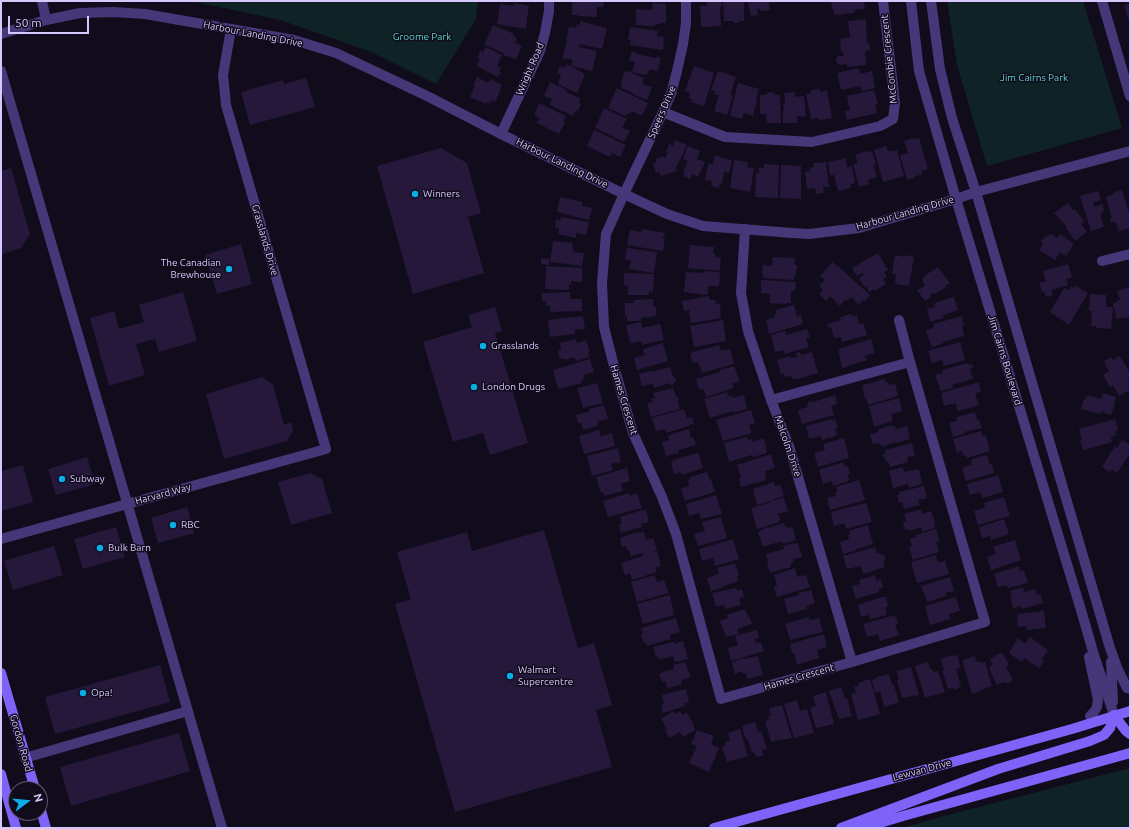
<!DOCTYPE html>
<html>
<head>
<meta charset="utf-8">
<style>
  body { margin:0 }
  #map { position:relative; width:1131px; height:829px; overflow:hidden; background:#110c1b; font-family:Ubuntu,sans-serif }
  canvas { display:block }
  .frame { position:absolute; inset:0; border:2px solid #d6c8fd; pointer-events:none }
  .north { position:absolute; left:8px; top:781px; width:40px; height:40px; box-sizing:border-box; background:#110c1b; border:1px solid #605775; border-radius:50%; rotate:74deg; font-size:11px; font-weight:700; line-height:16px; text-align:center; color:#d6c8fd }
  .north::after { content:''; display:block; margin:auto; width:14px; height:18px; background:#09aee8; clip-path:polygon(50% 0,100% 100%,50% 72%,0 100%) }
  .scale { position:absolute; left:8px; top:16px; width:81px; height:18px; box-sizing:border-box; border:2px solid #d6c8fd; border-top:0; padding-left:5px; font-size:12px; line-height:14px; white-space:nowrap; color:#d6c8fd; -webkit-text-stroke:3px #110c1b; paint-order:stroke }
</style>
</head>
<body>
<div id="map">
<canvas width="1131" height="829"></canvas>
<div class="frame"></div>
<div class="north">N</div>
<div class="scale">50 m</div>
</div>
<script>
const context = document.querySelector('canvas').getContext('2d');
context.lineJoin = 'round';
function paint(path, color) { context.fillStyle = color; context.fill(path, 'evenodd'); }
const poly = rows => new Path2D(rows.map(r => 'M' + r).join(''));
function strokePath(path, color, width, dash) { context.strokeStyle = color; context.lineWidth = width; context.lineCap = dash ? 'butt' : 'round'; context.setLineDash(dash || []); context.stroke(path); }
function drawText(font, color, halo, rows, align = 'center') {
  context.font = font + ' Ubuntu,sans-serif'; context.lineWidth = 3; context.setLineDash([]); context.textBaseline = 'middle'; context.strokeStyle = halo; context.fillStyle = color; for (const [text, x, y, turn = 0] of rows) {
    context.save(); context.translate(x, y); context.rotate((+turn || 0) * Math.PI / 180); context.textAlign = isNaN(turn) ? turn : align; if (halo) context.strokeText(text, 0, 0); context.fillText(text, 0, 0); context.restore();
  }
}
paint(poly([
  [196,1,478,1,476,19,436,84,371,52,329,37,280,20,196,2],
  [947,1,1083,1,1122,128,987,166,957,65],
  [1130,768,1130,828,902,828,940,817]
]), '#0f2225');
paint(poly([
  [572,1,604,1,603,7,597,7,597,17,578,16,578,15,572,15],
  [707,1,721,1,722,7,720,7,721,26,701,27,700,6,707,6],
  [723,1,744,1,744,21,739,21,739,23,734,23,734,21,724,21],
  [748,1,769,1,770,10,760,11,760,9,757,9,758,15,751,16,750,9,749,9],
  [831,1,864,1,865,9,854,10,854,13,841,14,842,15,838,15,838,14,834,15,834,9,832,9],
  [514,3,529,6,527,19,526,19,527,20,526,29,497,24,500,4,513,6],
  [653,3,666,4,666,23,661,23,661,24,656,24,654,26,636,25,636,9,652,10],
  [1130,4,1130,18,1128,18,1124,5],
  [866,19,867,43,869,43,870,50,865,51,866,65,847,67,847,64,839,65,837,63,836,59,838,56,844,56,843,52,841,52,840,39,850,37,848,21],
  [580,21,607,28,602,49,580,44,579,47,597,51,592,71,571,66,573,60,562,58,567,41,572,42,566,40,569,27,576,28,577,24,580,25],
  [493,25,514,34,513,36,517,38,515,43,522,46,516,59,503,55,504,53,484,45],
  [630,27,658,31,657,36,664,37,663,50,630,45,631,40,628,40],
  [486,47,502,55,497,66,501,68,499,71,501,72,498,77,476,66,480,60,477,58,480,51,483,52],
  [632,51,637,53,637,54,656,58,656,57,661,58,658,71,650,69,648,74,646,74,646,75,632,72,635,62,629,60],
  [566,64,585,74,577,93,558,84,558,83,561,75,557,73,560,66,564,68],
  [694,66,714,73,704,106,691,102,692,99,689,98,690,93,685,91],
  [859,68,860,74,872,71,875,88,862,91,860,86,841,90,837,73],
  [625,71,632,72,632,73,644,78,642,84,652,87,647,100,635,95,633,94,633,93,621,88,622,83,621,83],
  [718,71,736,77,730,95,733,96,727,115,714,111,719,95,714,94,715,91,711,90],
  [477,77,488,83,491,79,502,85,496,101,495,100,495,102,491,100,490,103,487,102,486,104,470,97,475,86,473,86],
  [306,78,315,107,250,125,241,92,283,80,284,84],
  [550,82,567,90,566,92,581,99,579,103,581,104,578,111,576,110,573,116,550,105,552,99,544,96],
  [738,83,759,89,756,99,757,100,753,116,744,113,744,112,742,119,730,116],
  [617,88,648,103,642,116,631,111,630,114,628,113,626,116,608,108],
  [820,89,820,92,827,90,832,118,819,120,819,118,811,119,806,94,811,93,811,90],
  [874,90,878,104,875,105,877,113,847,120,845,111,850,110,847,96],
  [770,92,775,93,775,95,780,95,781,123,767,123,766,114,760,114,760,95,767,95,767,93],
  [795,92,795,97,804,96,806,117,797,116,797,123,783,123,783,110,784,110,783,104,785,104,784,93],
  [539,103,566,116,563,121,565,122,559,134,537,123,540,118,534,115],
  [604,108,627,119,622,128,630,131,624,142,595,128],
  [594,130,626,145,620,157,612,153,610,157,587,146],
  [913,138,913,139,919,138,928,169,921,171,922,174,914,177,914,178,907,180,900,155,908,153,904,141],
  [675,140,687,145,676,168,677,171,661,176,659,172,656,173,653,164,656,162,656,159,663,156,664,158,666,157,668,153,666,152,669,144,673,146],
  [688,146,700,151,697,159,705,162,698,177,692,174,690,179,683,176,685,171,683,171,688,161,683,159],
  [886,146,888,151,891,150,892,152,897,150,904,176,883,182,874,150],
  [441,148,467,163,481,213,468,217,484,273,413,294,377,166],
  [866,151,867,152,872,151,876,164,873,165,877,177,868,180,869,184,859,187,853,164,858,163,855,155],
  [715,155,732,161,729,173,724,172,722,184,720,183,719,188,711,186,712,181,705,180,708,166,709,163,713,164],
  [846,158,847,167,852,166,855,183,850,184,851,188,838,191,834,175,830,175,828,162],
  [734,160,748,162,747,167,754,168,750,192,730,188],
  [826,162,829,187,823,187,824,193,816,194,815,188,807,189,805,172,810,171,810,168,814,167,813,163],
  [764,164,779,165,778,198,755,197,756,173,759,173,759,168,764,168],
  [781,165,801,166,801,199,780,198],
  [11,168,30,234,21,248,1,255,1,171],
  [1122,190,1130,216,1130,228,1119,231,1116,222,1111,222,1110,219,1112,218,1106,197,1114,194,1114,192],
  [1098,191,1101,200,1093,203,1094,207,1102,204,1104,211,1102,211,1103,214,1100,214,1104,227,1091,231,1080,196],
  [560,197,583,202,582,206,592,208,589,220,557,212],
  [1068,203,1073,210,1075,209,1083,220,1084,222,1081,224,1087,232,1075,241,1066,228,1067,227,1054,213],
  [561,217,589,222,586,235,576,233,576,238,558,234,559,228,555,228,556,219,561,220],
  [642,229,665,233,663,238,665,238,663,251,627,245,630,230,641,232],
  [1050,233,1057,238,1060,234,1074,244,1066,256,1060,252,1055,260,1039,250,1043,244,1041,242,1046,236,1048,237],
  [553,241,573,243,572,249,574,249,574,252,584,253,582,266,550,262],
  [241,244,252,284,217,294,205,255],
  [690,245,714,247,713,253,715,253,715,257,721,258,720,271,688,268],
  [627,248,657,252,654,273,629,269,631,260,625,260],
  [878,253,888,270,884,272,887,277,883,279,886,284,875,291,874,289,869,292,866,286,864,287,859,278,864,275,862,273,857,276,852,268],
  [895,255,905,257,905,255,914,257,909,286,895,284,896,274,892,274],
  [773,257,795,258,794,265,797,265,796,275,794,275,794,280,763,278,762,265,772,266],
  [541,258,549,259,549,265,541,264],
  [833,262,836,266,837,265,870,295,864,302,863,300,859,305,851,297,847,301,846,299,840,306,830,296,826,301,819,294,823,290,819,286,825,280,820,276],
  [1068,264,1072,277,1066,279,1068,285,1051,290,1053,295,1046,297,1044,292,1042,292,1039,283,1046,281,1043,271],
  [546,266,582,268,582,282,571,281,571,284,569,284,569,290,545,289],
  [938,267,950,283,945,286,946,287,935,294,934,293,930,295,931,297,925,301,917,290,925,286,922,280,925,277,924,276],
  [704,271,720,272,719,286,708,286,708,293,706,295,684,292,686,272,704,273],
  [624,273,654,274,653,292,649,291,649,295,628,295,628,286,624,285],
  [761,280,796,282,795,291,791,291,791,303,786,303,786,304,770,303,770,294,771,294,761,293],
  [1071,286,1074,288,1076,286,1088,293,1069,325,1050,312,1064,288,1069,290],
  [1130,287,1130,317,1125,319,1125,317,1117,319,1113,304,1117,302,1117,300,1120,300,1117,291],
  [183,292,197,341,159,352,155,339,136,344,145,375,109,386,90,318,114,311,119,329,144,322,139,305],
  [570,292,570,299,582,299,582,311,550,312,550,305,546,306,546,301,542,301,542,293],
  [1090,294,1106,295,1106,307,1113,307,1111,329,1096,328,1096,326,1091,326,1092,311,1089,311],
  [709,296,710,300,715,300,716,304,720,304,721,318,691,323,689,310,684,311,682,301],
  [954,297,958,310,943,315,944,318,930,322,927,309,935,307,934,304,937,303,937,302],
  [653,299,653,307,656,307,656,316,641,318,641,321,627,321,627,316,625,316,625,303,634,303,634,300],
  [794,305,797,316,801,315,803,324,769,334,766,320,775,317,774,315,776,314,775,310],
  [495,307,502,331,495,333,528,443,490,455,483,433,453,442,423,342,472,327,468,315],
  [851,314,852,314,853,316,857,315,859,324,863,323,867,335,842,342,841,337,834,338,831,327,828,328,827,324,841,320,840,317,842,317],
  [583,316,585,329,575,330,575,334,550,337,548,320],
  [962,316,964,325,962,326,964,336,943,342,944,343,932,347,926,331,934,327,933,324],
  [723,320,726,341,694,347,690,326],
  [641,322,642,328,660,324,664,340,642,345,642,341,630,343,626,325],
  [807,329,810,338,806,339,809,347,784,354,783,350,775,352,771,335,785,331,786,335],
  [576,339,577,343,586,340,590,352,588,352,590,357,576,361,575,357,564,360,564,358,560,359,558,351,561,350,560,343],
  [871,339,875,353,865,356,867,360,842,368,838,349],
  [960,342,965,360,944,366,942,360,932,363,928,351],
  [663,343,668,361,637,370,634,358,645,355,643,349],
  [719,345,721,351,730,349,734,364,702,373,698,362,693,363,690,353],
  [800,352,801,355,812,352,818,373,798,379,793,379,791,376,785,377,784,374,781,374,777,360,791,356,791,358,797,357,796,353],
  [1120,356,1130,373,1130,377,1128,378,1130,383,1130,390,1119,396,1113,385,1110,387,1103,375,1109,371,1104,361,1111,357,1113,360],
  [590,359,594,372,583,375,584,379,581,380,582,383,558,389,553,370],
  [968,363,969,365,972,364,973,368,970,369,973,379,952,385,953,388,941,391,935,375,943,373,942,370],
  [734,366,740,381,732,384,734,388,706,397,704,389,699,390,696,379,720,372,720,370],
  [670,367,673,376,675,378,676,381,674,384,671,385,669,383,654,388,653,384,642,386,639,374,651,371,651,372],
  [262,377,273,384,284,425,291,422,293,430,287,441,224,459,206,394],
  [885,379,886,383,888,382,889,385,895,384,898,396,868,405,866,398,865,399,862,385],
  [979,382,981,392,975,393,979,405,959,411,957,410,956,404,956,403,944,406,941,393],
  [597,383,603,403,583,408,577,388],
  [673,388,676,396,678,397,679,400,678,402,680,409,651,417,647,404,653,402,651,399,655,398,653,393],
  [727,392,728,396,732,395,733,398,744,395,747,409,733,413,733,411,710,418,704,399],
  [1103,393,1116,397,1114,403,1115,403,1111,415,1102,412,1100,414,1081,409,1084,399,1086,399,1087,395,1101,399],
  [835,395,837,404,831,406,834,415,802,424,798,411,800,410,800,409,808,407,807,406,809,401,813,402],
  [899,398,902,411,891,414,893,421,874,427,869,406],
  [604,405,608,419,598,421,598,424,597,425,597,426,583,430,581,423,578,423,576,415,590,411,589,409],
  [684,409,687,418,692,417,694,424,689,425,689,426,666,433,665,429,656,431,652,418],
  [751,410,755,423,749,425,752,433,723,441,716,420],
  [975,412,977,420,979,419,982,428,964,432,965,433,953,437,949,423,957,421,956,418,958,417],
  [832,419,832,420,835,419,838,428,835,429,837,435,834,436,835,437,830,438,830,437,822,440,821,436,809,439,806,426],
  [1115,419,1118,430,1115,431,1116,436,1111,437,1112,442,1083,450,1080,440,1082,440,1079,429],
  [892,425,892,426,895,426,896,429,907,426,910,439,897,443,896,442,886,445,886,446,883,447,882,445,880,446,879,443,873,444,870,435,878,432,877,430],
  [689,429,691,438,693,437,696,445,678,450,679,453,666,456,662,442,669,440,668,436,669,436,669,435],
  [599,430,601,436,612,433,615,446,584,454,579,436],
  [981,431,983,436,986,435,990,451,967,458,966,455,963,456,962,451,957,452,953,439],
  [747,437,748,440,752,439,753,442,764,438,767,453,753,457,752,455,729,462,724,443],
  [844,438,849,458,818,467,814,453,825,450,823,444],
  [1122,440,1130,445,1130,453,1117,473,1112,469,1110,472,1102,467,1115,446,1117,448],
  [912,443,915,456,907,457,908,462,890,467,888,461,886,462,883,454,886,453,885,450],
  [618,448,621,462,611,464,613,470,592,476,587,456],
  [698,453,703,468,682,475,681,472,674,474,671,462,674,461,673,460],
  [771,454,775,468,765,471,766,480,741,487,739,479,741,478,737,465],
  [987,455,990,465,992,464,994,473,966,481,962,468,972,464,971,461,973,459],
  [87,457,95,484,56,495,48,469],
  [844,462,845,467,848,466,850,474,848,474,849,481,847,481,847,482,833,486,832,481,823,484,819,470],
  [23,465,33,502,1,511,1,471],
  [903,467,904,472,919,469,922,484,909,488,908,484,893,488,889,471],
  [627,468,630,481,621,484,623,491,604,496,603,492,601,493,596,477],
  [707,472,710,480,711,480,715,492,685,501,681,489,689,486,688,480,690,479,690,477],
  [310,473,322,479,332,513,291,525,278,482],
  [998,475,1003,492,982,498,980,492,970,495,967,484],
  [859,480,865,500,830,510,827,498,836,496,835,492,838,492,836,487],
  [774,482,775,486,780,485,784,496,772,500,772,501,784,498,788,511,777,514,779,515,780,520,779,522,757,529,751,508,771,502,770,501,757,505,753,489],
  [924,486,927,498,918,500,920,505,904,509,902,502,899,503,897,495,900,494,899,492],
  [629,493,630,496,637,493,642,508,608,517,603,501],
  [716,495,722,514,701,519,699,513,689,516,686,504],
  [1004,497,1010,516,978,525,974,511,985,508,984,503],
  [866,503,872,522,846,529,844,523,834,526,831,512],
  [187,507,194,533,158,543,151,518],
  [642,510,642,511,646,510,649,522,641,524,642,527,637,528,621,533,619,524,622,523,620,517],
  [918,510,921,510,922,514,931,511,935,522,934,523,935,528,922,532,921,527,909,531,909,529,905,530,903,522,906,521,904,514],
  [721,517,727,538,698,546,694,534,705,531,702,522],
  [1004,519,1009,534,991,540,990,536,982,538,979,527],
  [784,523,786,527,787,527,788,528,793,527,796,540,783,544,782,541,763,547,758,532,767,527,768,528],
  [868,525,873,544,856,549,857,550,843,554,840,542,849,539,848,535,850,535,849,531],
  [116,527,125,557,83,569,74,539],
  [936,529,939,541,936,542,939,552,913,560,909,547,912,546,910,539,916,537,915,535],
  [544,530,578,648,594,643,612,705,596,710,612,767,455,812,395,604,411,599,397,552,467,532,472,551],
  [638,532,639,533,644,532,646,540,653,538,657,550,653,551,654,552,657,551,661,566,655,567,657,572,632,580,630,573,625,575,621,563,643,556,643,553,631,556,629,550,627,550,626,546,622,547,620,538],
  [733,539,739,559,715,566,713,558,702,561,699,549],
  [1015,540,1021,560,991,570,987,557,996,554,993,547],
  [794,543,794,544,798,543,802,557,793,559,794,562,790,564,791,567,770,573,767,561,768,561,766,554,780,550,784,549,783,546],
  [54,546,63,575,13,590,4,561],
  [875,547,877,554,881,553,881,555,884,554,885,560,883,561,885,567,863,574,861,566,847,569,843,556],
  [936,555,938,563,945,561,949,574,917,583,911,562],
  [735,563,739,575,737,576,738,581,724,586,724,587,711,591,707,578,719,574,717,568],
  [1019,566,1020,571,1024,570,1028,583,1008,588,1007,585,998,587,994,574],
  [795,568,797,576,796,577,806,575,810,587,777,597,774,587,777,586,774,575],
  [655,575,657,582,664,580,669,593,637,602,631,582],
  [875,575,876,581,881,580,883,588,879,589,879,592,856,599,852,586,860,584,859,580],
  [950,577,954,591,945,593,946,596,927,602,921,586],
  [1023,587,1024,592,1035,589,1037,595,1040,594,1043,603,1022,609,1021,606,1013,608,1010,597,1012,596,1010,591],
  [736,588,737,591,742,589,744,597,739,599,741,605,725,609,724,605,716,607,712,593],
  [811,590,815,603,806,606,807,609,788,614,784,599,799,595,799,593],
  [670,595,674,615,643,624,637,604],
  [882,597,886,597,888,607,885,607,887,615,870,619,869,615,861,617,858,605],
  [956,597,960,611,949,614,951,619,930,625,925,606],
  [745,609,748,617,749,616,752,624,737,629,739,634,726,637,720,621,728,618,727,615],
  [1044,611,1046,628,1027,630,1027,626,1018,627,1017,614],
  [895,615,898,624,895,625,899,635,880,641,878,634,867,637,863,624],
  [809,617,810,620,819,618,823,632,790,640,785,624],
  [676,618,680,632,670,635,671,639,647,646,646,643,644,643,641,634,643,633,641,628],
  [757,630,759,638,755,639,756,643,761,642,764,651,731,661,728,648,738,645,735,636],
  [824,634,827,647,817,650,819,658,797,665,794,653,792,653,790,644],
  [1030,637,1048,650,1041,660,1044,661,1039,668,1024,658,1022,662,1009,653,1018,638,1025,644],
  [683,641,688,659,675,662,673,656,659,660,658,656,656,657,653,647,673,642,674,642,675,644],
  [1002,652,1009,665,1006,666,1012,679,1012,681,1008,683,1004,682,997,685,990,671,990,670,989,667,993,665,990,659],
  [952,655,952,656,957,655,961,668,956,669,961,687,954,690,953,688,948,689,942,670,944,670,941,659],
  [758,656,763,675,747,679,746,673,743,674,743,671,735,674,732,662,744,658,744,659],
  [975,656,976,662,980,661,981,663,985,662,992,686,980,690,981,691,972,694,962,660],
  [685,662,691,677,681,680,682,684,669,688,668,687,667,688,665,681,662,682,659,674,663,673,662,672,674,669,673,665],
  [928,662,930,669,932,669,933,672,938,671,945,692,925,698,915,666],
  [160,665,170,702,55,734,45,697],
  [911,667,919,695,902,698,897,680,899,679,897,671],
  [889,674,892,685,894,685,899,702,884,707,880,691,875,693,872,680,877,678,877,677],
  [870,679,880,714,858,720,851,694,856,692,854,687,858,686,858,683],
  [841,687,845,699,847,698,852,716,839,719,829,691],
  [686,689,689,702,684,703,685,706,682,707,663,713,661,705,664,704,662,695],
  [826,692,834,724,816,728,810,708,816,706,813,696],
  [797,700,800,711,807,709,814,733,794,738,784,704],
  [782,705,792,738,782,740,782,739,771,742,765,721,769,720,768,717,771,716,769,708],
  [673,711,675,714,680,711,682,715,687,713,694,725,693,725,695,730,683,737,680,732,669,738,665,730,667,729,661,719],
  [755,722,758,732,761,731,767,749,762,750,764,755,756,757,754,752,752,753,748,739,746,740,742,726],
  [740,729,748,756,727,762,722,747,726,746,725,742,730,741,728,733],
  [697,730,714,736,711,744,719,748,709,772,689,763,697,746,691,744],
  [179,733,190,771,71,806,60,767]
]), '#25183b');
strokePath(poly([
  [42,1,46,20],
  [686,1,686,23,683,44,677,71,671,94,663,112,624,194,606,234,602,283,604,327,615,370,633,433,662,497,676,534,721,699,852,662,985,622,910,362,771,400],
  [1102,1,1130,96],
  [1,71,222,828],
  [663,112,725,137,812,142,880,126,893,119,895,103,883,1],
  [501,134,540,51,545,33,549,11,549,1],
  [745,229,741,293,748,331,771,400,789,446,852,662],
  [1102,261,1130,254],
  [899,320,910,362],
  [1,539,326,449,226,105,223,75,231,29],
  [25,758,188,711]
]), '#453878', 10);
strokePath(poly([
  [911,1,919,71,956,199,1081,610,1094,655,1114,715],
  [931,1,940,69,952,118,976,192,1110,648,1118,670,1127,688,1130,689],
  [1,34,46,20,80,13,113,12,145,14,294,40,336,53,427,96,501,134,624,194,667,214,703,226,792,233,809,234,859,228,956,199,976,192,1130,151],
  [1089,657,1098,700,1097,707,1094,712,1090,716],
  [1111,662,1113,702]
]), '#453878', 10);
strokePath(poly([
  [1,673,35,789],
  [1114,715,1126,731,1130,734],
  [1,774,16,828],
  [40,807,46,828],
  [714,828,1072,729,1130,711],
  [841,828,998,769,1090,741,1104,735,1110,728,1114,715],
  [863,828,903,816,1130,753]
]), '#7e63f9', 10);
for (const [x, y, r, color] of [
  [415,194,4,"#09aee8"],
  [229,269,4,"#09aee8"],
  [483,346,4,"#09aee8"],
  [474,387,4,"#09aee8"],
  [62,479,4,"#09aee8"],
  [173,525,4,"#09aee8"],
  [100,548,4,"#09aee8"],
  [510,676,4,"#09aee8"],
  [83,693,4,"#09aee8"]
]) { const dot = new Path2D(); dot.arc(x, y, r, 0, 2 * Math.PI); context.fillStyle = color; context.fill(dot); strokePath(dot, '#110c1b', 1.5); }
drawText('10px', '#d6c8fd', '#110c1b', [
  ["Harbour Landing Drive",253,34,11],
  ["McCombie Crescent",889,59,-96],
  ["Wright Road",530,69,-67],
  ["Speers Drive",662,112,-67],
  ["Harbour Landing Drive",562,163,26],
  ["Harbour Landing Drive",905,213,-16],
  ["Grasslands Drive",265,240,74],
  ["Jim Cairns Boulevard",1005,360,73],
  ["Hames Crescent",624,400,73],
  ["Malcolm Drive",788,446,71],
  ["Harvard Way",163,494,-15],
  ["Hames Crescent",799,677,-16],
  ["Gordon Road",21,743,74],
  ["Lewvan Drive",922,770,-15]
]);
drawText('10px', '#58d8cc', '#110c1b', [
  ["Groome Park",422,37],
  ["Jim Cairns Park",1034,78]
]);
drawText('10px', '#d6c8fd', '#110c1b', [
  ["Winners",423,194],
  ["The Canadian",221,263,"right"],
  ["Brewhouse",221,275,"right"],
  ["Grasslands",491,346],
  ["London Drugs",482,387],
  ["Subway",70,479],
  ["RBC",181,525],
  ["Bulk Barn",108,548],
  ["Walmart",518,670],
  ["Supercentre",518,682],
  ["Opa!",91,693]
], 'left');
</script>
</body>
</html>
